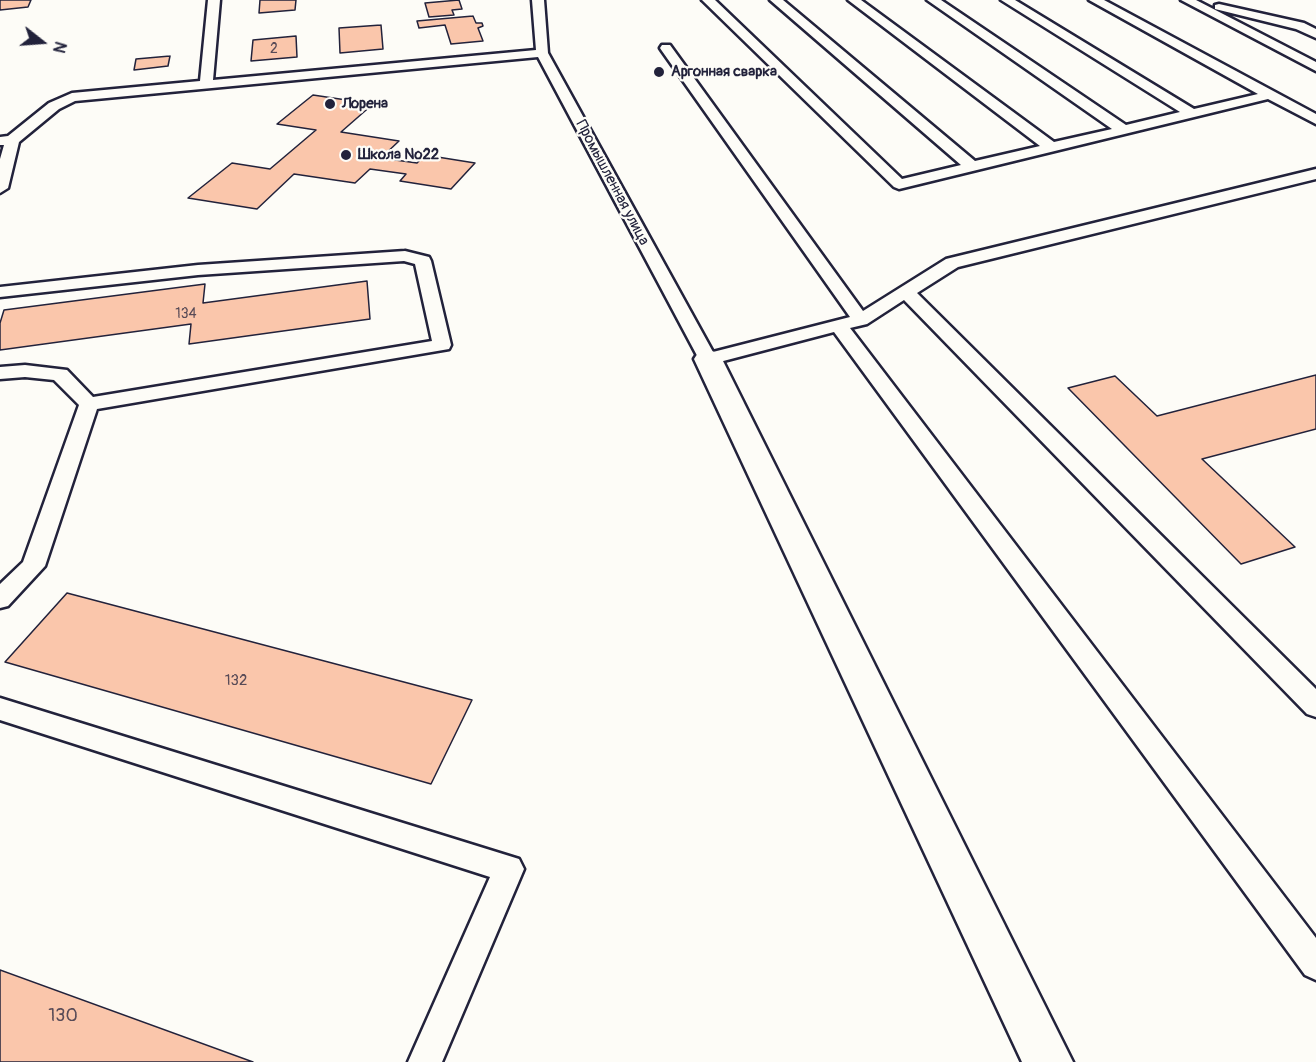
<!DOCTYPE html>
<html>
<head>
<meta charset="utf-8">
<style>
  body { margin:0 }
  #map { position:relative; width:1316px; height:1062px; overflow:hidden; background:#fdfcf7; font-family:Pangolin,sans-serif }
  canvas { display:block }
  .north { position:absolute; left:12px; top:12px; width:60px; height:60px; -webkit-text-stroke:4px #fdfcf7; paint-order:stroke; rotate:107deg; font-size:16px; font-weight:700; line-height:24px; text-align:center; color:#22223b }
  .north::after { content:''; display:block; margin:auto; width:21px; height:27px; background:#22223b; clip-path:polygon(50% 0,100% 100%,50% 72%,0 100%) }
</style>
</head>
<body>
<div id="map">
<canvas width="1316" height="1062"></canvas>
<div class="north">N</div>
</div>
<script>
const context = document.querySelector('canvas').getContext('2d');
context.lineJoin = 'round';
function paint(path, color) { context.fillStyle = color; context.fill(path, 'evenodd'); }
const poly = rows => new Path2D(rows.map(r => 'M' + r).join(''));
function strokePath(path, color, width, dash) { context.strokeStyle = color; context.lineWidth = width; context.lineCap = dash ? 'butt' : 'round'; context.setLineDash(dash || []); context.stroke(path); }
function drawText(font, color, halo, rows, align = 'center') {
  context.font = font + ' Pangolin,sans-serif'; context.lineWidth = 4.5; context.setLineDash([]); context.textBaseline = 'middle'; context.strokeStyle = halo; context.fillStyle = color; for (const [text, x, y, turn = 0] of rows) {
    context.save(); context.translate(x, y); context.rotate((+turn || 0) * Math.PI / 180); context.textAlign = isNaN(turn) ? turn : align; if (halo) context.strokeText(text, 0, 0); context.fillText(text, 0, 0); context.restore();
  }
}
const building = poly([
  [0,0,31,0,28,7,0,10,0,0],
  [260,0,296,0,295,10,259,13,260,0],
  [459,0,462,9,452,10,454,15,429,17,425,3,459,0],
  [473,16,476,23,482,23,483,26,478,28,483,41,451,44,445,25,419,28,417,21,473,16],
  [381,25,383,49,340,53,339,28,381,25],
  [296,36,297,57,251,61,253,40,296,36],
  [170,56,168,66,134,70,136,59,170,56],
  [313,95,373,104,341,132,399,141,381,158,417,163,425,155,475,163,451,189,400,181,406,174,370,169,355,183,294,174,257,209,188,198,232,163,270,169,316,130,277,124,313,95],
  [367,281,370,319,189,344,191,324,0,350,0,323,4,310,205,284,203,303,367,281],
  [1316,375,1316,429,1202,459,1295,547,1241,564,1068,388,1115,376,1157,416,1316,375],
  [67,593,472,700,431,784,5,662,67,593],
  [0,970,253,1062,0,1062,0,970]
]);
paint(building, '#fac6ab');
strokePath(building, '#22223b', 1.5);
const service = poly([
  [208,0,220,0,213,80,536,50,532,0,544,0,548,53,713,352,850,317,662,51,660,48,662,45,670,45,863,311,946,259,1316,169,1316,179,958,267,917,293,1316,689,1316,717,1307,714,904,300,867,324,850,328,1316,938,1316,980,1305,975,834,332,708,365,701,363,538,57,75,101,59,109,19,142,8,188,0,193,0,159,4,145,0,145,0,137,8,136,49,103,72,93,200,81,208,0],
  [702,0,715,0,902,179,961,165,770,0,783,0,975,161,1040,146,848,0,861,0,1054,142,1112,129,927,0,941,0,1126,125,1180,112,1001,0,1015,0,1194,109,1258,94,1089,0,1104,0,1316,114,1316,124,1268,99,899,189,894,187,702,0],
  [1181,0,1196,0,1316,62,1316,71,1181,0],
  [1219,4,1304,23,1316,29,1316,38,1296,29,1215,9,1215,5,1219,4],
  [405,251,429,257,431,261,451,345,449,349,97,409,45,566,8,606,0,608,0,584,23,562,79,405,54,380,25,377,0,379,0,367,25,365,67,370,93,397,432,341,415,264,404,261,198,275,0,297,0,287,198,265,405,251],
  [0,698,519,859,524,869,442,1062,408,1062,490,877,0,720,0,698]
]);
const minor = poly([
  [708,350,718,353,722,359,1073,1062,1022,1062,694,359,698,353,708,350]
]);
strokePath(service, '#22223b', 5);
strokePath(minor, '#22223b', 5);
paint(service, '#fdfcf7');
paint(minor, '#fdfcf7');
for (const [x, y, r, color] of [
  [659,72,6,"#22223b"],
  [330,104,6,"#22223b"],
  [346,155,6,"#22223b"]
]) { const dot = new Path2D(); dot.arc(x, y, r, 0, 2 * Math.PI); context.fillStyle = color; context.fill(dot); strokePath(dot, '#fdfcf7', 2); }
drawText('14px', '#584b57', null, [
  ["2",274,49],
  ["134",186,314]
]);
drawText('bold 15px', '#22223b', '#fdfcf7', [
  ["Аргонная сварка",671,72],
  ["Лорена",342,104],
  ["Школа №22",358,155]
], 'left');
drawText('15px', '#22223b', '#fdfcf7', [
  ["Промышленная улица",612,183,62]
]);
drawText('15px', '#584b57', null, [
  ["132",236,681]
]);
drawText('18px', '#584b57', null, [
  ["130",63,1016]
]);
</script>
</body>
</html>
